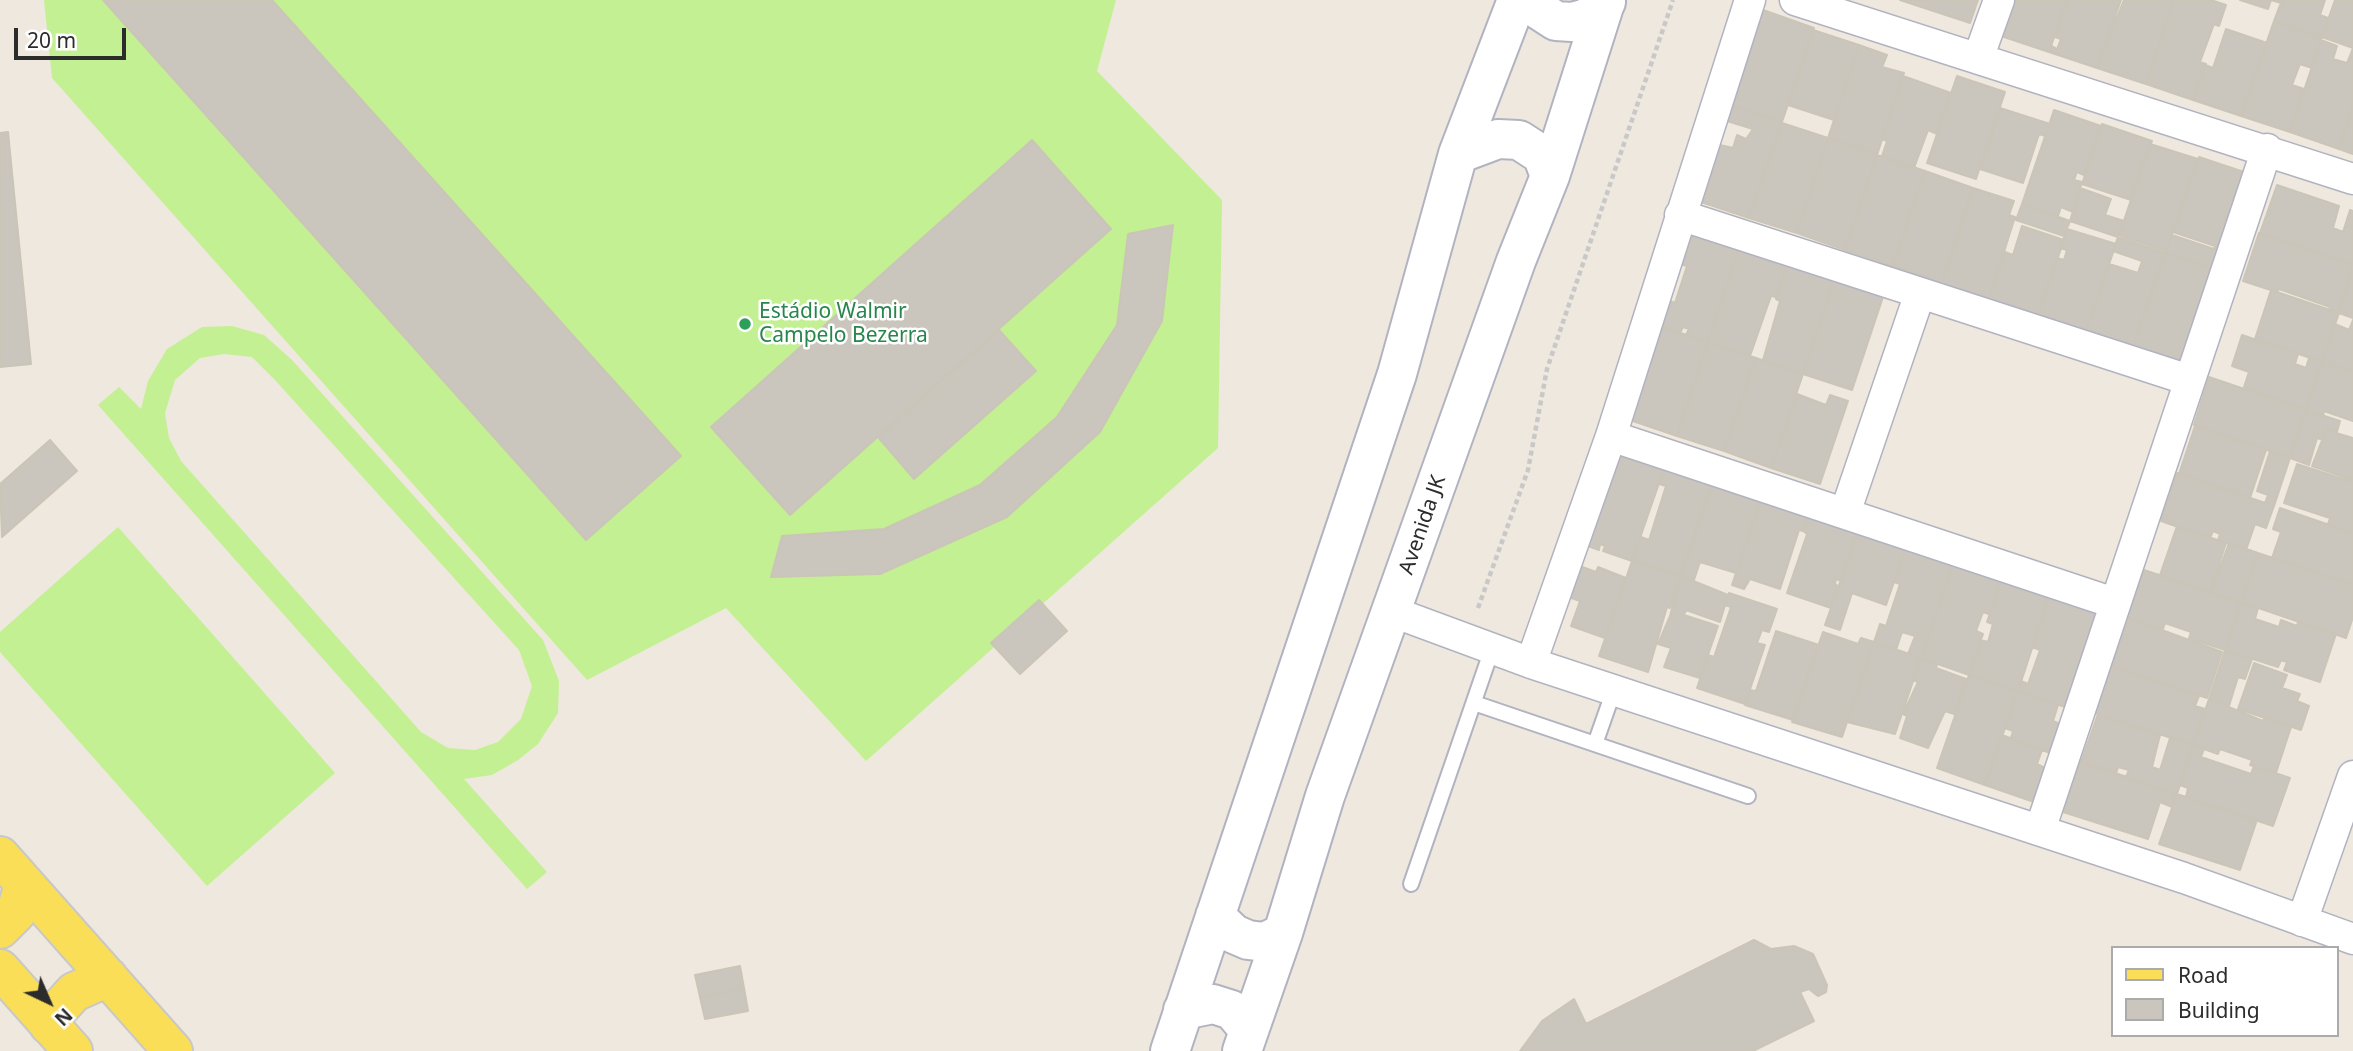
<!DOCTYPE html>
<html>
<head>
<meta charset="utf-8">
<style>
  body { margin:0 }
  #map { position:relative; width:2353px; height:1051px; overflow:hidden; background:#efe8de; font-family:"Noto Sans",sans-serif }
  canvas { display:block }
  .legend { position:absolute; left:2111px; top:946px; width:228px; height:91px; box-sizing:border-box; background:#fff; border:2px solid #ababab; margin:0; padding:9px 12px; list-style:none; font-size:21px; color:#2c2c2c }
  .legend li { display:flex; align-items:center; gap:14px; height:35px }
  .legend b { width:35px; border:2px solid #ababab }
  .north { position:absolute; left:14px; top:967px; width:70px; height:70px; -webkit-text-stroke:5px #fff; paint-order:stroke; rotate:136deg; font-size:19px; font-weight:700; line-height:28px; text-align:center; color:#2c2c2c }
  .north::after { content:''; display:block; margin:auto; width:24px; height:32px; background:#2c2c2c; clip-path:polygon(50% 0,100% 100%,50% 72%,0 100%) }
  .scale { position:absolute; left:14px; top:28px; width:112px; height:32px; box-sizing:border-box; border:4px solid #2c2c2c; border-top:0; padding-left:9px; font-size:21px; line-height:24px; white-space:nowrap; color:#2c2c2c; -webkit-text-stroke:5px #fff; paint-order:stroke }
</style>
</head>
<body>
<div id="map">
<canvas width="2353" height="1051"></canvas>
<ul class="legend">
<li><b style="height:9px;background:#fade57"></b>Road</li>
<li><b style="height:19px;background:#cac5bd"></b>Building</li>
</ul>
<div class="north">N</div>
<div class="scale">20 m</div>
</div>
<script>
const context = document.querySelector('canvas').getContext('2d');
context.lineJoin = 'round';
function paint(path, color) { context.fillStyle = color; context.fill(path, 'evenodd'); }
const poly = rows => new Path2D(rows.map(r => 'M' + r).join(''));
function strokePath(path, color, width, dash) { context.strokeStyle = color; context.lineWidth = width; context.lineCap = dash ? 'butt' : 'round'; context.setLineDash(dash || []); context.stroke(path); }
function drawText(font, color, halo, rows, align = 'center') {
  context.font = font + ' "Noto Sans",sans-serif'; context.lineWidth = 5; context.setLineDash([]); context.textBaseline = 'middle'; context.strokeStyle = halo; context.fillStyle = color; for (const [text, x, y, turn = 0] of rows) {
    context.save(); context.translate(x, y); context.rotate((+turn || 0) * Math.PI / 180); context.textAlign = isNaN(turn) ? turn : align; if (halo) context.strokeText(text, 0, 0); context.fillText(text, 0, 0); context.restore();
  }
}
paint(poly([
  [44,0,1116,0,1097,71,1222,200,1218,448,866,761,726,608,587,680,52,78],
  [232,326,264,335,292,360,543,640,559,681,558,713,538,744,518,760,492,775,464,779,547,872,527,889,98,405,119,387,141,409,148,381,167,349,202,327],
  [224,354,252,357,275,380,519,650,532,686,521,719,498,742,475,750,448,748,421,732,181,461,169,438,165,413,175,380,200,358],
  [118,527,335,773,207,886,0,652,0,632]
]), '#c3f092');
const building = poly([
  [103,0,272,0,681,456,586,540,103,0],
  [1900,0,1978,0,1970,23,1900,0],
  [2013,0,2067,0,2049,52,2001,36,2013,0],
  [2067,0,2121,0,2097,68,2049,52,2052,46,2057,49,2061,39,2055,37,2067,0],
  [2124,0,2174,0,2146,84,2097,68,2124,0],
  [2174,0,2211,0,2226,5,2219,26,2214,24,2200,62,2206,64,2193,100,2146,84,2174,0],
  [2240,0,2282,0,2281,3,2271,0,2268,9,2240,0],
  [2282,0,2325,0,2320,15,2328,18,2322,37,2274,21,2282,0],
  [2335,0,2353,0,2353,48,2322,37,2335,0],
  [1763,10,1814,28,1782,122,1732,106,1763,10],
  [2274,21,2322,37,2312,68,2300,64,2292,85,2304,89,2290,132,2241,116,2274,21],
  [2226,29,2267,43,2241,116,2193,100,2205,65,2213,68,2226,29],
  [1813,30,1859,45,1834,120,1788,105,1813,30],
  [2321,40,2337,46,2333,59,2347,63,2353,48,2353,106,2339,149,2290,132,2321,40],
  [1859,45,1887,55,1882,67,1904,73,1877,155,1828,138,1859,45],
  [1903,76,1951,93,1937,134,1928,130,1914,168,1882,156,1887,141,1882,139,1903,76],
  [1957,76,2005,92,1976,179,1927,163,1957,76],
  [1732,106,1782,122,1749,218,1701,202,1720,145,1733,148,1737,135,1746,139,1753,129,1727,121,1732,106],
  [2353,106,2353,154,2339,149,2353,106],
  [2000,108,2050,124,2045,136,2039,134,2023,183,1980,169,2000,108],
  [2054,110,2101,126,2084,175,2077,172,2074,180,2082,182,2073,212,2061,207,2058,216,2022,204,2054,110],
  [1782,123,1828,138,1797,233,1749,218,1782,123],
  [2102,124,2152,141,2131,200,2082,184,2102,124],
  [8,132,31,364,0,367,0,133,8,132],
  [1828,138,1877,155,1845,250,1797,233,1828,138],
  [1032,140,1111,229,790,515,711,427,1032,140],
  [2150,144,2198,159,2166,251,2119,235,2150,144],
  [1877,155,1925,171,1893,266,1845,250,1877,155],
  [2199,157,2247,173,2233,214,2228,213,2224,223,2230,225,2214,270,2165,253,2172,235,2214,249,2215,246,2173,232,2199,157],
  [1925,171,1973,188,1942,283,1893,266,1925,171],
  [2277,185,2339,206,2333,228,2343,232,2350,210,2353,211,2353,265,2260,233,2277,185],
  [1973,188,2014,201,2009,215,2015,217,1989,299,1942,283,1973,188],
  [2080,188,2111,199,2105,215,2124,221,2118,237,2070,221,2080,188],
  [2022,204,2070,221,2064,236,2016,220,2022,204],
  [1173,225,1162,321,1100,432,1007,517,880,574,771,577,782,536,884,529,980,485,1057,417,1117,325,1128,234,1173,225],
  [2022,226,2064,240,2038,315,1989,299,2005,252,2013,255,2022,226],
  [1692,229,1740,246,1708,342,1686,335,1689,329,1683,327,1680,333,1659,326,1667,300,1675,303,1687,266,1680,264,1692,229],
  [2067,229,2116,244,2086,331,2038,315,2057,258,2064,260,2067,250,2060,248,2067,229],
  [2259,233,2353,265,2339,313,2329,310,2330,307,2279,289,2277,292,2243,281,2259,233],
  [2118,237,2165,253,2133,347,2086,331,2109,264,2138,273,2142,261,2113,251,2118,237],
  [1740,246,1788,262,1776,297,1771,296,1750,356,1708,342,1740,246],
  [2165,253,2214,270,2183,364,2133,347,2165,253],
  [1788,262,1835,278,1803,374,1763,360,1780,301,1776,299,1788,262],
  [2353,270,2353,318,2339,313,2353,270],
  [1835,278,1884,294,1852,390,1803,374,1835,278],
  [2271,290,2339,313,2322,362,2255,339,2271,290],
  [2353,320,2353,372,2322,362,2335,324,2349,330,2353,320],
  [1659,326,1708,342,1677,436,1627,419,1659,326],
  [999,330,1036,371,914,479,878,437,999,330],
  [2242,335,2298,354,2295,364,2306,368,2309,358,2322,362,2306,410,2244,387,2249,372,2232,366,2242,335],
  [1708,342,1756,358,1724,451,1677,436,1708,342],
  [1756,358,1803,374,1771,468,1724,451,1756,358],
  [2322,362,2353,372,2353,421,2324,411,2323,416,2306,410,2322,362],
  [2209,377,2306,410,2290,458,2194,425,2209,377],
  [1797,394,1826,405,1830,395,1848,401,1820,484,1771,468,1797,394],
  [2306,410,2340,421,2337,432,2327,429,2323,440,2317,438,2309,465,2290,458,2306,410],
  [2195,426,2266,450,2250,498,2179,474,2195,426],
  [2326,430,2353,438,2353,480,2312,466,2326,430],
  [50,440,77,471,2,537,0,484,50,440],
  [1617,450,1665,466,1632,561,1603,551,1605,546,1600,544,1599,550,1585,545,1617,450],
  [2270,451,2290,458,2274,506,2265,503,2268,495,2257,491,2270,451],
  [2297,464,2353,482,2353,533,2328,524,2330,518,2284,503,2297,464],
  [1665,465,1713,481,1681,576,1632,561,1641,537,1649,540,1666,486,1659,484,1665,465],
  [2177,473,2274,506,2266,528,2255,524,2246,550,2218,540,2220,534,2213,531,2210,538,2161,521,2177,473],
  [1713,482,1761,498,1736,573,1700,562,1694,580,1681,576,1713,482],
  [1761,498,1809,515,1803,531,1799,530,1780,589,1750,579,1744,589,1732,585,1761,498],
  [2280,508,2353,533,2353,585,2272,558,2281,532,2273,529,2280,508],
  [1809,515,1858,531,1841,581,1836,579,1835,584,1838,586,1831,608,1787,593,1807,534,1803,531,1809,515],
  [2177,526,2226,543,2210,592,2160,575,2177,526],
  [1858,531,1906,548,1886,605,1852,593,1840,630,1825,625,1858,531],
  [2229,543,2258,553,2241,602,2211,592,2229,543],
  [1906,548,1953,564,1921,658,1908,654,1915,636,1902,632,1896,650,1874,642,1880,624,1886,626,1900,584,1894,582,1906,548],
  [2258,553,2353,585,2353,617,2346,638,2241,602,2258,553],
  [1632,561,1681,576,1670,608,1667,607,1648,672,1599,656,1632,561],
  [1953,564,2001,580,1989,614,1983,612,1976,631,1983,634,1969,675,1921,658,1953,564],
  [1577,565,1596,572,1598,567,1626,578,1605,638,1571,626,1580,601,1566,596,1577,565],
  [2144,570,2241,602,2225,650,2189,638,2191,632,2165,623,2163,629,2127,618,2144,570],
  [1681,576,1728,595,1720,622,1686,610,1684,615,1718,626,1700,678,1664,667,1671,648,1658,644,1670,616,1681,576],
  [2001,580,2049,597,2018,691,1969,675,1981,640,1988,642,1993,624,1987,622,2001,580],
  [1729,593,1777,609,1769,632,1762,630,1757,643,1765,645,1745,704,1697,688,1708,655,1714,657,1731,607,1725,605,1729,593],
  [2049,597,2097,613,2065,707,2018,691,2021,681,2028,684,2040,650,2032,647,2049,597],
  [1039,600,1067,631,1020,674,991,643,1039,600],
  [2241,602,2258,608,2255,619,2279,627,2281,620,2297,626,2298,622,2336,634,2320,682,2284,670,2287,662,2281,660,2278,667,2225,650,2241,602],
  [2129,618,2222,652,2207,698,2112,666,2129,618],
  [1776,631,1819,645,1793,720,1745,705,1750,690,1756,691,1776,631],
  [1823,632,1858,644,1861,638,1874,642,1842,737,1792,722,1823,632],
  [1874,642,1921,658,1895,734,1847,722,1874,642],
  [2225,650,2252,659,2245,679,2238,677,2229,706,2209,699,2225,650],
  [1921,658,1937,664,1936,668,1966,679,1954,714,1945,711,1928,748,1900,738,1907,716,1903,714,1918,682,1913,680,1921,658],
  [2254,663,2287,675,2282,688,2300,694,2297,701,2309,706,2301,730,2238,709,2254,663],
  [2111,666,2199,696,2195,706,2205,709,2193,745,2095,713,2111,666],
  [1969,675,2018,691,1985,785,1937,768,1969,675],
  [2018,691,2058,705,2053,721,2060,724,2050,753,2011,738,2013,731,2005,728,2018,691],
  [2209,699,2263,721,2264,718,2291,727,2276,773,2250,765,2252,760,2220,749,2218,754,2193,745,2209,699],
  [2098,714,2160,735,2152,767,2160,770,2170,738,2193,745,2177,794,2126,777,2129,770,2118,767,2116,774,2081,762,2098,714],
  [2002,735,2042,750,2037,764,2045,768,2034,802,1985,785,2002,735],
  [2193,745,2204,749,2201,757,2251,774,2254,766,2290,778,2273,826,2186,797,2188,788,2180,785,2193,745],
  [2080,761,2177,794,2172,807,2160,802,2148,839,2063,812,2080,761],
  [2177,794,2257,820,2240,870,2159,844,2177,794],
  [1754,940,1771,949,1794,946,1813,954,1827,985,1826,992,1818,996,1809,989,1800,992,1814,1021,1753,1051,1520,1051,1542,1021,1574,999,1586,1024,1754,940],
  [740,966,744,988,700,997,695,975,740,966],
  [744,988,748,1011,705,1019,700,997,744,988]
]);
paint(building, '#cac5bd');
strokePath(building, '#cbc5b7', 2);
const service = poly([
  [1474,703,1748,796],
  [1595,744,1614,690],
  [1411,884,1492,649]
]);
const minor = poly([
  [1795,0,2353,179],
  [1979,56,1999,0],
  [1680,215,2189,380],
  [1611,436,2114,603],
  [1845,513,1920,293],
  [1393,612,1531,663,2184,878,2353,939],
  [1531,663,1611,436,1750,0],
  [2040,830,2267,149],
  [2302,921,2353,776]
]);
const secondary = poly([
  [1534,0,1539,10,1556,21,1572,22,1587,18,1606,2],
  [1458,154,1498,139,1519,140,1542,155,1550,176],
  [1215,916,1234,934,1248,940,1265,942,1283,933],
  [1183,1010,1213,1004,1232,1010,1249,1030],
  [1170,1051,1397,374,1458,154,1517,0],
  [1242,1051,1283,933,1325,796,1516,261,1550,176,1606,0]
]);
const primary = poly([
  [0,856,173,1051],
  [0,929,16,913,24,883],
  [0,969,73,1051],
  [49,1025,55,1013,74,992,108,977]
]);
strokePath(service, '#b2b3c1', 18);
strokePath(minor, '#b2b3c1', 33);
strokePath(secondary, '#b2b3c1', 42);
strokePath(primary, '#c8c8c8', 42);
strokePath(poly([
  [1478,608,1528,470,1547,369,1673,0]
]), '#c8c8c8', 4.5, [5, 3.5]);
strokePath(service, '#fff', 14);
strokePath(minor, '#fff', 30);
strokePath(secondary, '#fff', 38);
strokePath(primary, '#fade57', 38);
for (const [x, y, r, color] of [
  [745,324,7,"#2e9e5b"]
]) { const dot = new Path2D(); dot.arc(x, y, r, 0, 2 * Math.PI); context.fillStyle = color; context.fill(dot); strokePath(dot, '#fff', 2.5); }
drawText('21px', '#27864d', '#fff', [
  ["Estádio Walmir",759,312],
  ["Campelo Bezerra",759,336]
], 'left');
drawText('21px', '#2c2c2c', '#fff', [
  ["Avenida JK",1423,525,-71]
]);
</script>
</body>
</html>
